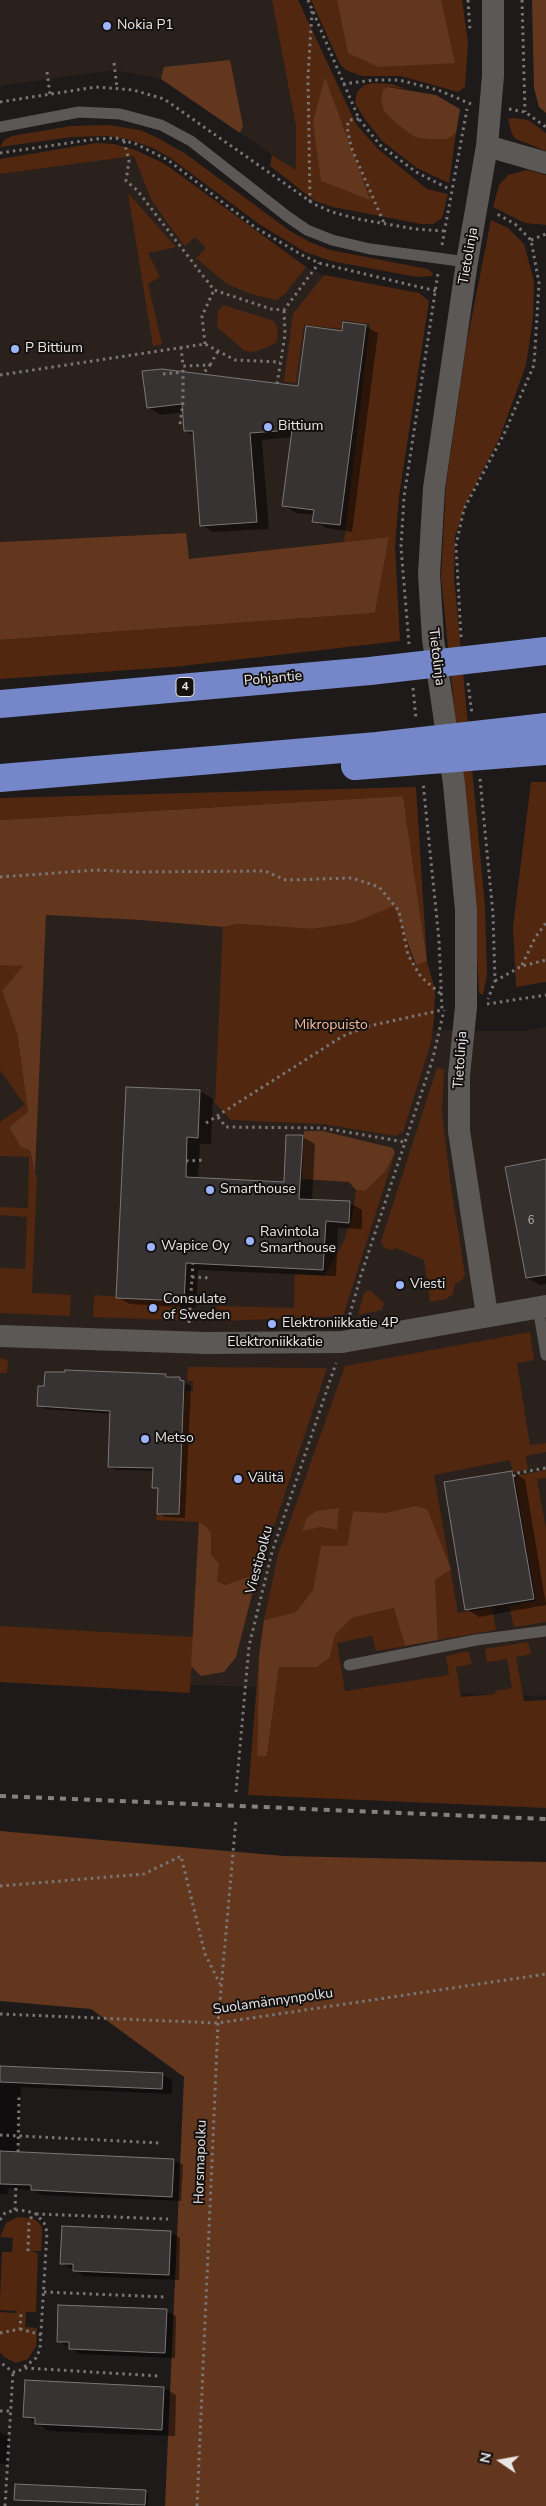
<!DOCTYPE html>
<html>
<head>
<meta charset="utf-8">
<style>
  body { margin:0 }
  #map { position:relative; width:546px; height:2506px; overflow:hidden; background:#1d1a19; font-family:"Nunito Sans",sans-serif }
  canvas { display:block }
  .north { position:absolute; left:476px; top:2436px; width:50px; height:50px; -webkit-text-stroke:4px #141110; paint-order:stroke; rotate:282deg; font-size:14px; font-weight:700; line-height:20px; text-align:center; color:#e9e7e6 }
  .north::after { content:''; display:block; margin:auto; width:18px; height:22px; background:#e9e7e6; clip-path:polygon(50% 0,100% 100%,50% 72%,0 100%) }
</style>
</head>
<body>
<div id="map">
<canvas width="546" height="2506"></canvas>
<div class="north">N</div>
</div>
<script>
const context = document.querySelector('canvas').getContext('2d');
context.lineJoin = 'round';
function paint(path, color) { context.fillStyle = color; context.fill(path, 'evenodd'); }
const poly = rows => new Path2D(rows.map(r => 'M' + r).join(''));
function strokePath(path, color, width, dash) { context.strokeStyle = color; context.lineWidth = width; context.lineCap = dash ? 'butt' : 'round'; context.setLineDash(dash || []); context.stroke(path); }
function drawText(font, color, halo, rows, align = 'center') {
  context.font = font + ' "Nunito Sans",sans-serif'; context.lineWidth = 4; context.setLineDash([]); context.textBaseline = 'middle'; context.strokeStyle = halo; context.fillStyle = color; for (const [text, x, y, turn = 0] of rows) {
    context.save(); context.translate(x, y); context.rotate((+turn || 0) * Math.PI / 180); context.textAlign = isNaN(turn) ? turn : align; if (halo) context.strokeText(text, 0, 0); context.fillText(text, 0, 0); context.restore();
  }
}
paint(poly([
  [0,0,272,0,296,127,296,171,161,79,115,70,0,86],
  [134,156,165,164,306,267,324,275,419,293,389,537,188,560,186,533,0,542,0,174],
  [46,915,140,920,223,927,246,1029,524,1031,546,1027,546,1696,0,1679,0,965,24,965,17,1033,30,1150,35,1171]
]), '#2a211d');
paint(poly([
  [272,0,298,0,356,124,377,148,427,189,448,194,442,218,433,224,421,224,333,207,315,201,270,166,272,155,296,170,296,127],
  [311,0,462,0,468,43,465,87,458,92,401,76,362,76,346,70,340,64],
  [374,83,391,84,408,89,388,87,448,139,456,133,449,183,417,168,382,141,362,115,355,103,357,92,364,85],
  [514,118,528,120,546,133,546,151,516,139,512,134,508,119],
  [109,125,140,130,158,138,186,154,290,231,310,242,330,250,428,269,433,273,432,276,417,277,331,261,305,252,259,224,169,157,153,148,127,139,108,136,72,137,0,147,4,140,12,136,71,126],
  [96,143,114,144,135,150,165,164,306,267,285,294,276,300,251,294,227,284,196,258,206,248,195,237,185,246,169,225,151,199,134,156,0,174,0,159],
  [527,170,546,175,546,225,525,223,493,207,499,185,508,175],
  [128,193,176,247,148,253,160,277,148,284,162,344,153,346],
  [491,220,508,228,524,244,534,281,533,318,526,365,500,437,466,503,455,536,454,577,485,906,487,975,483,995,479,993,474,909,441,576,446,485,466,346],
  [324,275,419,293,429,301,399,496,395,547,400,641,173,667,0,679,0,640,375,613,389,537,344,542,370,324,342,320,341,329,304,325,296,383,284,382,293,314],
  [223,305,274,321,277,327,278,337,275,344,254,352,245,351,217,327,218,312],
  [531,782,546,782,546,982,516,987,513,927],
  [416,787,427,961,435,990,434,1019,431,1042,403,1132,396,1136,323,1124,231,1120,215,1103,223,927,238,924,313,929,353,923,394,905,415,965,427,961,403,796,0,820,0,798],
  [0,965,24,965,2,991,17,1033,28,1112,9,1127,30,1150,35,1174,37,1176,32,1293,71,1295,70,1316,0,1313,0,1268,25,1269,27,1217,0,1215,0,1207,28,1208,29,1157,0,1156,0,1122,25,1105,0,1070],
  [437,1068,444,1069,442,1113,450,1180,465,1275,462,1280,455,1284,453,1294,446,1299,430,1302,424,1260,396,1248,394,1250,384,1248,381,1241],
  [395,1153,343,1316,221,1321,217,1319,217,1306,294,1308,295,1274,324,1276,343,1243,352,1218,356,1190,365,1191,384,1173],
  [367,1291,371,1291,384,1303,382,1310,358,1315,364,1293],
  [94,1295,181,1301,179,1320,93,1317],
  [530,1332,534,1360,517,1363,530,1445,546,1443,546,1452,526,1456,528,1470,513,1472,510,1460,434,1475,458,1613,492,1608,496,1630,438,1640,435,1580,415,1506,385,1513,353,1511,347,1546,321,1546,313,1590,296,1612,264,1620,278,1555,345,1366],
  [306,1519,337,1530,321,1527,302,1531],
  [0,1358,8,1360,7,1373,0,1373],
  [188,1367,327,1368,255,1583,251,1576,225,1585,217,1581,219,1564,211,1554,211,1533,206,1526,199,1522,156,1520,157,1514,179,1514,184,1391,193,1391,193,1381,187,1381],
  [546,1470,546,1478,537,1479,546,1529,546,1622,514,1627,509,1606,536,1601,515,1478,519,1477,519,1475],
  [395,1608,405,1646,376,1651,372,1636,337,1643,345,1691,449,1675,446,1656,468,1651,472,1664,456,1667,461,1697,495,1694,495,1691,512,1688,507,1659,487,1662,485,1649,528,1642,531,1654,516,1657,524,1701,546,1700,546,1808,248,1795,259,1656,257,1757,267,1756,279,1667,330,1657,335,1635,352,1618],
  [0,1626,193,1637,190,1693,0,1682],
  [17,2217,31,2218,37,2221,42,2227,42,2233,41,2251,31,2251,38,2253,36,2312,26,2312,26,2314,25,2327,37,2328,36,2346,28,2359,16,2363,4,2357,0,2352,0,2312,16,2313,17,2311,0,2310,0,2299,2,2252,12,2252,13,2238,0,2237,6,2223]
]), '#512710');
paint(poly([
  [337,0,441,0,455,63,378,67,348,53],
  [532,0,546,0,546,113,539,107,534,88],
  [230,60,243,126,240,133,161,79,164,67],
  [325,77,370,200,321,181,313,122],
  [388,87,436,95,460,109,456,133,448,139,427,139,415,137,397,124,384,111,381,100,383,90],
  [186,533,189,559,389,537,375,613,0,640,0,542],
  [403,796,427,961,416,965,394,906,353,923,313,929,238,924,223,927,140,920,46,915,35,1174,30,1150,21,1147,9,1127,28,1112,17,1033,2,991,23,966,0,965,0,820],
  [304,1131,323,1131,393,1148,395,1153,384,1173,365,1191,356,1190,349,1182,302,1179],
  [415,1506,427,1509,451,1569,435,1580,438,1640,405,1646,394,1608,352,1618,335,1635,330,1657,317,1667,279,1667,267,1756,257,1757,259,1656,264,1620,296,1612,313,1590,321,1546,347,1546,353,1511,385,1513],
  [339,1508,337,1530,321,1527,302,1531,306,1519,316,1511],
  [199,1522,206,1526,211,1533,211,1554,219,1564,217,1581,225,1585,251,1576,255,1583,236,1657,224,1672,201,1676,191,1666],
  [0,1831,284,1856,546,1862,546,2506,165,2506,184,2077,91,2009,0,2001]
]), '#63361e');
paint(poly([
  [365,326,378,333,352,532,326,528,314,521,314,515,296,513,284,506,293,437,262,440,269,529,213,532,201,525,195,436,185,431,184,412,161,415,149,408,299,388,344,333],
  [127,1088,200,1091,213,1099,211,1144,200,1144,198,1179,285,1183,302,1137,315,1144,312,1201,350,1203,362,1210,362,1229,338,1228,336,1276,198,1270,196,1308,130,1304,117,1297],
  [546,1161,546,1284,540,1285,527,1278],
  [66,1371,166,1375,179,1379,191,1386,185,1518,165,1517,158,1513,159,1490,154,1487,155,1471,116,1470,109,1466,111,1414,45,1409,38,1405,46,1387,66,1374],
  [512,1472,525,1480,546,1605,479,1617,467,1609],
  [0,2067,163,2075,172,2080,172,2094,21,2087,18,2153,174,2160,183,2165,181,2201,42,2195,32,2190,8,2188,7,2194,0,2194],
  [170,2232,180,2238,179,2280,84,2276,61,2263],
  [166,2311,176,2316,175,2358,80,2354,58,2341],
  [164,2388,176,2395,175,2436,49,2431,25,2416],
  [0,2432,9,2437,8,2464,0,2464],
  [145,2491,148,2493,148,2506,15,2499]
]), '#0007');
const building = poly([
  [343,322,366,325,340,525,312,522,314,510,282,506,292,430,250,433,257,522,200,526,193,431,184,431,182,404,147,408,142,371,162,369,298,386,306,326,342,331,343,322],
  [126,1087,200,1090,198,1138,187,1137,186,1177,284,1182,286,1135,303,1135,299,1199,350,1201,349,1223,326,1221,323,1270,186,1263,184,1301,116,1298,126,1087],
  [546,1159,546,1275,526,1278,505,1167,546,1159],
  [65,1370,166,1374,166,1377,180,1377,180,1380,184,1381,179,1514,157,1514,158,1488,152,1488,153,1468,108,1467,110,1411,37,1406,38,1386,44,1386,45,1372,65,1372,65,1370],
  [512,1471,534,1599,465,1610,444,1482,512,1471],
  [0,2066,163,2073,162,2089,0,2082,0,2066],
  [0,2151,174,2159,172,2197,31,2190,31,2185,0,2184,0,2151],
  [62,2226,171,2231,169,2275,73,2271,73,2264,60,2264,62,2226],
  [58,2305,167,2309,165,2353,69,2349,69,2342,57,2342,58,2305],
  [25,2380,164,2387,162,2430,35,2424,35,2418,23,2417,25,2380],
  [15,2484,146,2490,145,2505,14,2500,15,2484]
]);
paint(building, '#363332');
strokePath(building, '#7a7775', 1);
strokePath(poly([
  [308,0,359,119,380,145,416,172,449,189],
  [468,0,470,30],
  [522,0,525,112],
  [114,63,117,88],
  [47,72,50,94],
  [343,84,374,80,399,80,438,90,471,104],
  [0,102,96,87,133,90,164,99,314,204,332,212,358,219,415,229,444,231],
  [509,109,525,112,546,127],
  [359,119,349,120,347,127,351,147,384,223],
  [124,141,129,161,126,181,137,190,214,290,271,309,284,310,319,263],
  [0,153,96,139,116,138,136,144,168,160,256,228,304,256,319,263,436,291],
  [310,202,308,76,312,11],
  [531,240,546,234],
  [442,245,467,109],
  [205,344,202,316,214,290],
  [181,347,183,366],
  [210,365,218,351],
  [163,374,183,372],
  [0,375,205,344,235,360,280,362],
  [277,384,285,335,284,310],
  [180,424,183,402,183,366,210,365,203,374],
  [461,637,456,545,464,509,504,434,534,365,539,283,531,240,515,224,497,214],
  [409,644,401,547,404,497,438,273],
  [468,683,472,714],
  [413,688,416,719],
  [480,779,493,914,495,981,488,999],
  [0,877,96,870,133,872,265,871,286,880,352,878,379,887,399,911,408,955,421,977,442,995],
  [522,965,535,938,546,923],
  [495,981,522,966,546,960],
  [487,1004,546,995],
  [218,1117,226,1127,323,1128,405,1142],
  [206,1123,343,1036,369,1026,442,1010,439,940,423,782],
  [186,1161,204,1160],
  [192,1277,210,1278],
  [348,1321,361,1275,433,1058,444,1010],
  [189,1323,193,1263],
  [513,1476,517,1475,517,1473,546,1468],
  [236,1792,249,1646,272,1552,336,1363],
  [0,1886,144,1874,181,1856,205,1954,220,1984],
  [0,2014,218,2023,546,1974],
  [0,2135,160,2143],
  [18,2152,19,2095],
  [15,2210,16,2184],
  [36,2214,168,2219],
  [0,2220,5,2213,15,2210,27,2211,36,2214,44,2223,47,2232,40,2349,36,2358,19,2371,13,2372,0,2362],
  [28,2251,29,2223,33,2213],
  [44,2292,165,2297],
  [20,2329,42,2335],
  [0,2333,20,2329,21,2314],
  [25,2368,159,2376],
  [0,2411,10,2411],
  [5,2506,13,2372],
  [197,2506,218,2023,236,1819]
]), '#797675', 3, [2.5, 4]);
strokePath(poly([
  [0,127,79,112,120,114,161,125,191,141,288,217,307,230,332,240,370,249,467,262],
  [538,1307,546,1355],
  [349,1665,476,1640,546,1631]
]), '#5b5856', 11);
strokePath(poly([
  [487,146,546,163],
  [487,1315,459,1131,459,1075,466,1007,466,910,454,784,433,639,429,574,434,488,467,262,487,146,493,76,493,0],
  [0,1336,206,1343,342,1342,546,1306]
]), '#5b5856', 22);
strokePath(poly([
  [0,704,370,671,546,651],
  [355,766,546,751],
  [0,778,377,746,546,727]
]), '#7587c8', 28);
strokePath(poly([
  [0,1796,546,1819]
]), '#848281', 4, [6, 6]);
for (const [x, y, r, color] of [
  [107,26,5,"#9eb4fd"],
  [15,349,5,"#9eb4fd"],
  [268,427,5,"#9eb4fd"],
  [210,1190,5,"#9eb4fd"],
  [250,1241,5,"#9eb4fd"],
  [151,1247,5,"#9eb4fd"],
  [400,1285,5,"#9eb4fd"],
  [153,1308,5,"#9eb4fd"],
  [272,1324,5,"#9eb4fd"],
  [145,1439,5,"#9eb4fd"],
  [238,1479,5,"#9eb4fd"]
]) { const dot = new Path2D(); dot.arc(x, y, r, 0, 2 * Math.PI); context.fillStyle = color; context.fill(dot); strokePath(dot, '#141110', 2); }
drawText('11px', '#bcbab9', null, [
  ["6",531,1221]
]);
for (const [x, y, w] of [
  [185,687,18]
]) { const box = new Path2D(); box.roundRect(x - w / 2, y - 9.5, w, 19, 4); context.fillStyle = '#141110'; context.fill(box); strokePath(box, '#e9e7e6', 1); }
drawText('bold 12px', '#e9e7e6', null, [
  ["4",185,687]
]);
drawText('14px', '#e9e7e6', '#141110', [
  ["Nokia P1",117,26],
  ["P Bittium",25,349],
  ["Bittium",278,427],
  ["Smarthouse",220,1190],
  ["Ravintola",260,1233],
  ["Smarthouse",260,1249],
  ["Wapice Oy",161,1247],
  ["Viesti",410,1285],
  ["Consulate",163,1300],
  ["of Sweden",163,1316],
  ["Elektroniikkatie 4P",282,1324],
  ["Metso",155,1439],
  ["Välitä",248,1479]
], 'left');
drawText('14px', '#e9e7e6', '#141110', [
  ["Tietolinja",469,256,-80],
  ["Tietolinja",436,657,83],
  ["Pohjantie",273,679,-5],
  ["Tietolinja",461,1060,-86],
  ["Elektroniikkatie",275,1343],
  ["Viestipolku",260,1560,-75],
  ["Suolamännynpolku",273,2002,-8],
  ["Horsmapolku",201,2162,-88]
]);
drawText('14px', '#f7b89a', '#141110', [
  ["Mikropuisto",331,1026]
]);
</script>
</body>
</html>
